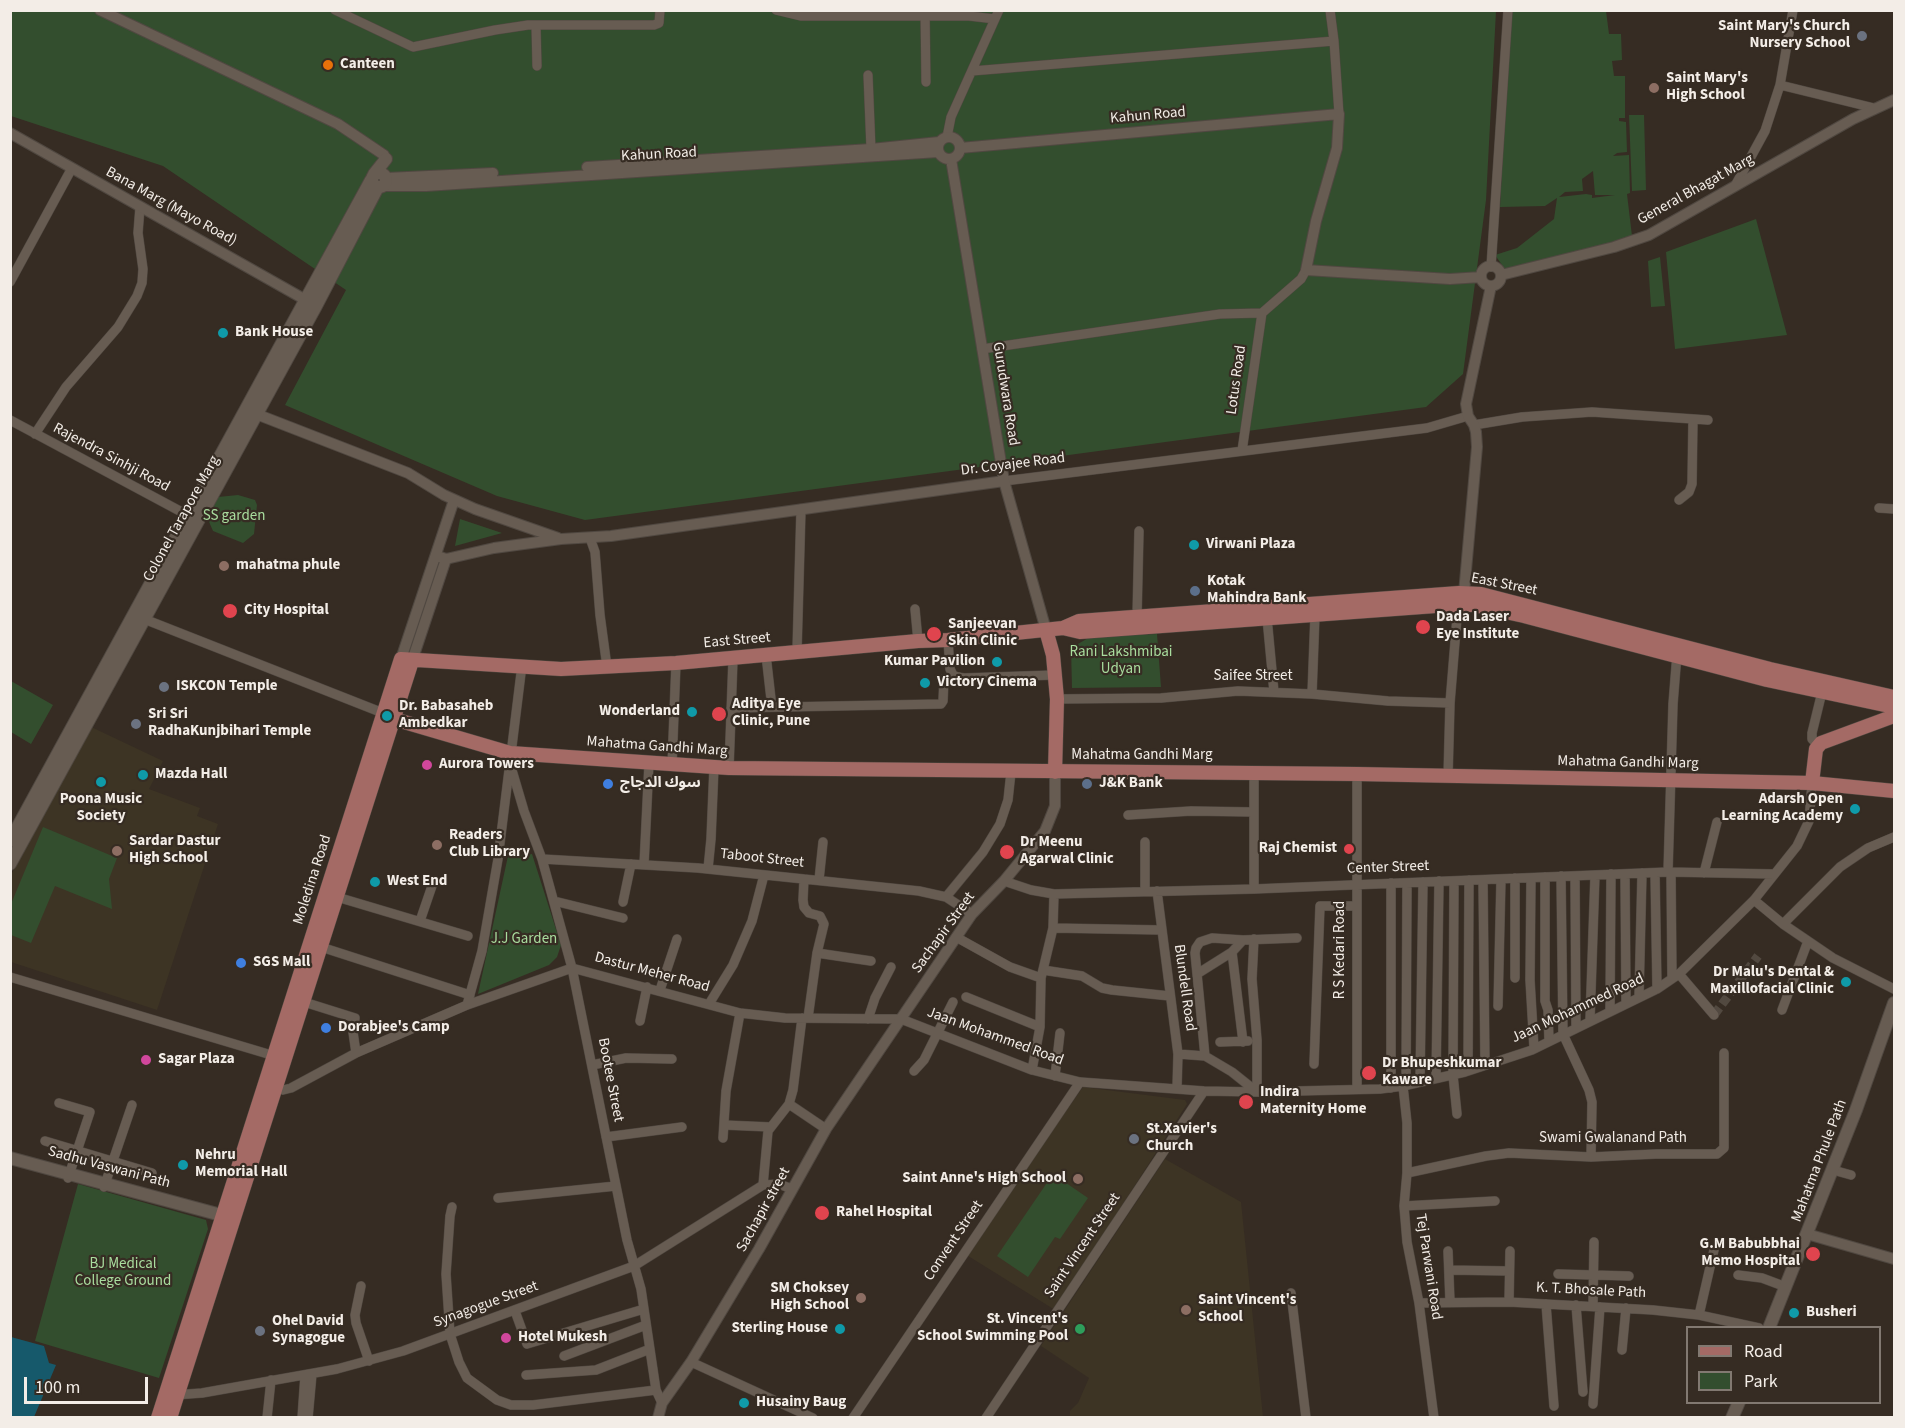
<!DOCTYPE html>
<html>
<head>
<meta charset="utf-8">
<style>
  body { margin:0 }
  #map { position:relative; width:1905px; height:1428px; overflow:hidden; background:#362c23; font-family:"Source Sans 3",sans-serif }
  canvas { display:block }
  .frame { position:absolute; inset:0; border:12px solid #f3ede7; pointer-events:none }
  .legend { position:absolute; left:1686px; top:1326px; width:195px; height:78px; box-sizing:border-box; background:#362c23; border:2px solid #827971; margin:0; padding:8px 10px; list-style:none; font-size:18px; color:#f3ede7 }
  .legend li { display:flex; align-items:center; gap:12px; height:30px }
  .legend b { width:30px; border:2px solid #827971 }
  .scale { position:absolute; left:24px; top:1377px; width:124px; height:27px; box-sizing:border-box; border:3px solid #f3ede7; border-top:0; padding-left:8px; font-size:18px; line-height:21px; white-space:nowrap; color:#f3ede7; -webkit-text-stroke:4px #362c23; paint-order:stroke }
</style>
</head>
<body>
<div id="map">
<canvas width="1905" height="1428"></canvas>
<div class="frame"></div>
<ul class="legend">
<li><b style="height:8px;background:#a46a65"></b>Road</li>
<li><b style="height:16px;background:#334e2e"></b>Park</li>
</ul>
<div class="scale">100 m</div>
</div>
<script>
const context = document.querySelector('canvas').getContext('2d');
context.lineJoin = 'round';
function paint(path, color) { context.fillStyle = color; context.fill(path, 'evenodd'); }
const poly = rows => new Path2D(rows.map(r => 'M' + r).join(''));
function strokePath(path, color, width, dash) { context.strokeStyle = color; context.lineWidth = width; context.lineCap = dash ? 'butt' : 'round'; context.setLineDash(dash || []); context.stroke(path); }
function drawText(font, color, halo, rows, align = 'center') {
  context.font = font + ' "Source Sans 3","Noto Sans Arabic",sans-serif'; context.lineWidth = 4.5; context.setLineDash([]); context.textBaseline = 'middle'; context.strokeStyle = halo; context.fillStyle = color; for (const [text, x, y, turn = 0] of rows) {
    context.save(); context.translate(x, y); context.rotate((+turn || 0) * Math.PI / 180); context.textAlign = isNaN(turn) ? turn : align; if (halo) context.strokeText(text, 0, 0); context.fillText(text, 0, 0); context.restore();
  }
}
paint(poly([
  [87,725,163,761,149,789,200,808,197,816,218,824,157,1010,11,962,10,877],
  [1083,1087,1185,1100,1187,1104,1055,1310,965,1254],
  [1165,1159,1241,1202,1263,1417,1070,1417,1070,1411,1078,1403,1089,1378,1041,1346]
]), '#3d3424');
paint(poly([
  [10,11,1496,11,1486,200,1463,374,1426,407,585,520,497,496,285,405,346,290,163,166,11,116],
  [1510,11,1606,11,1609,34,1621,34,1622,60,1612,61,1614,76,1625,76,1625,118,1619,118,1619,121,1626,122,1627,152,1617,153,1613,156,1629,155,1630,193,1627,194,1632,236,1576,253,1505,269,1495,255,1517,248,1554,219,1557,198,1545,206,1500,207],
  [1593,171,1595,195,1615,195,1592,198,1592,195,1586,194,1559,197,1565,192,1583,191,1582,179],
  [1629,115,1644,115,1646,190,1632,191],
  [1756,219,1787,335,1675,349,1666,252],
  [1660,257,1665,306,1651,307,1648,261],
  [238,495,255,500,257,505,254,534,243,543,213,531,207,517,218,497],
  [460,519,502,533,455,546],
  [1157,634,1161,687,1072,688,1071,648,1090,637],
  [11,681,53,705,31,744,11,732],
  [43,827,117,858,109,879,112,909,55,886,31,943,11,935,11,904],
  [532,854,561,945,557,957,549,965,478,994,508,856],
  [1053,1174,1088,1198,1060,1239,1055,1237,1028,1277,997,1256],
  [78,1184,206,1220,208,1229,159,1378,35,1341]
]), '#334e2e');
paint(poly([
  [11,1337,44,1346,49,1363,56,1365,34,1417,11,1417]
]), '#16596b');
strokePath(poly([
  [1714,1015,1758,956]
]), '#524940', 9, [9, 4.5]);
const minor = poly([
  [335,10,413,47,495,30,528,25,654,25,659,23,660,10],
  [776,10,801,16,969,16,995,19],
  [925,10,926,82],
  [1330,10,1334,41,1339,114],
  [536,26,537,66],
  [972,71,1334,41],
  [868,75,871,149],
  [1780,85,1874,108],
  [947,137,951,117,999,10],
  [1735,186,1765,131,1780,85,1793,10],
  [1491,267,1508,10],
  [10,282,72,168],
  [982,349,1220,314,1262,313,1301,279,1306,270],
  [10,420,191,517],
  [1474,425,1522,417,1592,412,1708,420],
  [35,434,66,387,118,327,137,296,142,283,143,269,138,233,140,207],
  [1242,451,1262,313],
  [1004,481,1427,428,1468,416],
  [1679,500,1689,492,1692,484,1693,419],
  [1879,508,1894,509],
  [590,538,595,552,600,615,607,667],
  [915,609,918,641],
  [139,617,383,713],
  [1137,617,1139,531],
  [1267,618,1274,692],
  [948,640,950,669,953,675,957,677,964,678,1054,675],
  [797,651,801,509],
  [766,655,771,699],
  [1312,694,1315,615],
  [1057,699,1161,698,1238,691,1312,694,1388,701,1450,703],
  [731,708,941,704,943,701,944,679,959,677],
  [1819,746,1812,739,1812,733,1822,692],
  [672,765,676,663],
  [511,767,524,811,542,859,572,968,627,1240,641,1289,656,1390,662,1403],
  [729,768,733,659],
  [1357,774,1357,1089],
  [1448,777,1450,703,1458,605],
  [1128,815,1191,811,1253,812],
  [1145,842,1145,891],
  [542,859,698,868,919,891,946,897,972,914],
  [644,865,649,763],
  [708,869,711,839,714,767],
  [1668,872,1673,704,1677,654],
  [1671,872,1672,978],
  [1655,873,1657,989],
  [1704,873,1717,822],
  [1625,874,1626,1003],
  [1561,876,1563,1034,1589,1090,1592,1102,1591,1157],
  [1575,876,1576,1027],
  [1545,877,1545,1001,1548,1010,1549,1041],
  [1515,878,1515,978],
  [1531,878,1530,980,1534,1048],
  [804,879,803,900,804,907,809,913,820,916,824,924,817,953,808,1018],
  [819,880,823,842],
  [1483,880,1485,1065],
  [1004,881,1031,890,1054,894,1254,889,1668,872,1774,874],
  [1454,881,1453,1075,1457,1114],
  [1254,889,1254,774],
  [1157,891,1178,1054,1177,1088],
  [337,897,468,936],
  [946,897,983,852,1000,824,1008,800,1011,772],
  [1754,900,1783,924,1833,958,1894,989],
  [554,901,623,918],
  [623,902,631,864],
  [420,921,432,886],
  [1783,924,1840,867,1868,848,1894,837],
  [1053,928,1161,930],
  [956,937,1010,967,1041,978],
  [1254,939,1252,979,1257,1040,1257,1092],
  [321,947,470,995],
  [1232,952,1243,1042],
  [817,953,871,961],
  [1043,970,1082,976,1102,988,1112,990,1170,996],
  [1197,974,1232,952,1243,940],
  [1679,974,1714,1015],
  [10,977,278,1057],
  [660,990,677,939],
  [966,997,1040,1027],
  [1639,997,1642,873],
  [304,1002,355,1018,353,1032,356,1053],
  [709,1004,733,965,752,921,764,875],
  [467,1005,482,951,498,859,522,665],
  [1498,1006,1501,879],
  [1782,1010,1808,941],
  [1610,1011,1611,874],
  [868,1019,875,998,891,967],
  [1590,1020,1595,875],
  [640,1021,647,987],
  [1220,1042,1248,1041],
  [1178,1054,1205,1056,1232,1072,1257,1092],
  [1205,1056,1195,953,1196,948,1200,942,1212,938,1243,940,1297,938],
  [1314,1064,1320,906,1356,906],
  [592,1065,626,1058,672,1059],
  [1032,1070,1040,1027,1041,978,1053,928,1054,894],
  [914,1071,924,1060,953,1002],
  [1468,1071,1469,880],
  [1055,1076,1060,1033],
  [1436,1078,1439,881],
  [1420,1082,1423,882],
  [1406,1085,1407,883],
  [1403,1086,1407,1123,1407,1173,1404,1206,1407,1242,1419,1303,1434,1418],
  [276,1088,283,1090,291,1088,356,1053,467,1005,572,968,740,1013,785,1018,901,1019,1032,1070,1080,1082,1204,1091,1257,1092,1380,1089,1403,1086,1465,1072,1532,1050,1657,989,1679,974,1754,900,1797,846,1809,821,1812,783],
  [1391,1088,1391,883],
  [59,1103,90,1112,68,1178],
  [789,1104,826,1129],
  [724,1125,771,1127],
  [606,1137,682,1127],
  [723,1138,726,1091,740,1013],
  [45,1141,152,1173],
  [1833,1170,1851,1175],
  [1407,1173,1486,1156,1509,1153,1591,1157,1656,1154,1717,1154,1724,1148,1724,1053],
  [763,1185,768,1131,789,1104,793,1090,802,1018],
  [104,1187,132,1105],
  [498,1198,616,1186],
  [1404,1206,1495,1201],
  [452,1207,450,1216,446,1274,450,1334,459,1362,467,1378,497,1400,511,1405,533,1405,656,1390],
  [1448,1251,1450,1302],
  [1449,1270,1509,1271],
  [1558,1274,1629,1276],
  [1738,1275,1762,1278,1786,1287],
  [361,1286,355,1315,356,1323,369,1361],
  [1291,1293,1306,1418],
  [1509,1302,1510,1251],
  [1419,1303,1509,1302,1653,1310,1699,1315,1759,1328],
  [1546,1304,1554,1406],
  [1576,1305,1583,1392],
  [1593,1306,1594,1242],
  [515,1311,527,1344,644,1309],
  [1699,1315,1714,1250],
  [1622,1350,1626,1308],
  [564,1356,646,1325],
  [691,1362,813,1418],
  [526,1375,596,1370,650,1349],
  [174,1395,202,1393,337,1369,403,1351,634,1266,763,1185,779,1184,792,1189],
  [1593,1404,1600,1307],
  [267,1418,271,1380],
  [302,1418,305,1375],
  [308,1418,312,1374],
  [853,1418,1080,1082],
  [986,1418,1204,1091]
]);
const tertiary = poly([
  [100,10,338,124,384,155,386,159],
  [10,133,311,303],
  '938 148a11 11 0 1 1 22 0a11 11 0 1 1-22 0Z',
  [960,148,1339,114,1337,148,1316,221,1306,270,1450,279,1481,277],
  [951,159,1004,481,1046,630],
  [587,167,871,149,939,142],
  [386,178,493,173],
  [382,186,426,186,938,152],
  '1481 276a10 10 0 1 1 20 0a10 10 0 1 1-20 0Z',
  [1501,275,1614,247,1649,235,1853,119,1894,100],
  [251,412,408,473,444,495,475,509,558,538],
  [437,556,446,559,494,548,561,539,611,536,1004,481],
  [1464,593,1477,447,1476,432,1474,425,1468,416,1466,404,1491,286],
  [401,659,454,500],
  [412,661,446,559],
  [1807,1234,1894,1259],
  [658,1418,662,1403,691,1362,759,1249,826,1129,972,914,1004,881,1045,831,1055,806,1055,772]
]);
const secondary = poly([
  '372 180a7 7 0 1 1 14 0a7 7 0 1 1-14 0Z',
  [374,174,386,159],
  [10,841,371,180],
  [10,864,316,306,378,187],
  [10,1158,232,1218],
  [1769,1328,1856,1110,1894,1003],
  [1732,1418,1739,1402]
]);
const primary = poly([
  [1063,628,1080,632,1449,605,1473,605,1524,616,1767,680,1894,707],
  [1046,630,1053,655,1057,699,1055,772],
  [394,719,510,753,729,768,1357,774,1812,783,1894,791],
  [1812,783,1816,749,1821,743,1894,716],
  [158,1418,401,659,561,669,676,663,918,641,948,640,1063,628,1079,621,1459,593,1481,594,1770,669,1894,697],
  [170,1418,412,661]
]);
strokePath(minor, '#504841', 10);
strokePath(tertiary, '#504841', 12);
strokePath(secondary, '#504841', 14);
strokePath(primary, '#504841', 15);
strokePath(minor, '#675c52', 9);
strokePath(tertiary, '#675c52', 10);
strokePath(secondary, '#675c52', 12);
strokePath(primary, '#a46a65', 14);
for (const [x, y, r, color] of [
  [1862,36,6,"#6b7280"],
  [328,65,6,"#e8710a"],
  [1654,88,6,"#8d6e63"],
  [223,333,6,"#0f9aa8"],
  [1194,545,6,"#0f9aa8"],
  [224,566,6,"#8d6e63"],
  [1195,591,6,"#5c6f8a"],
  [230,611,8,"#e0444e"],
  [1423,627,8,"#e0444e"],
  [934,634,8,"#e0444e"],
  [997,662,6,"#0f9aa8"],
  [925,683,6,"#0f9aa8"],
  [164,687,6,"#6b7280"],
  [692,712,6,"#0f9aa8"],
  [719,714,8,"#e0444e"],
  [387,716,6,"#0f9aa8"],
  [136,724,6,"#6b7280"],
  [427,765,6,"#d1479c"],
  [143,775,6,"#0f9aa8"],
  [101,782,6,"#0f9aa8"],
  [608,784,6,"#3f7fe0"],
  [1087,784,6,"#5c6f8a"],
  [1855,809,6,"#0f9aa8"],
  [437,845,6,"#8d6e63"],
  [1349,849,6,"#e0444e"],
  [117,851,6,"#8d6e63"],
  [1007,852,8,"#e0444e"],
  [375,882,6,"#0f9aa8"],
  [241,963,6,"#3f7fe0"],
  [1846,982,6,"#0f9aa8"],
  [326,1028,6,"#3f7fe0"],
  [146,1060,6,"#d1479c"],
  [1369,1073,8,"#e0444e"],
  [1246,1102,8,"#e0444e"],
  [1134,1139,6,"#6b7280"],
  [183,1165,6,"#0f9aa8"],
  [1078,1179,6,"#8d6e63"],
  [822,1213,8,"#e0444e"],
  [1813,1254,8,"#e0444e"],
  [861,1298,6,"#8d6e63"],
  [1186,1310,6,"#8d6e63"],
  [1794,1313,6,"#0f9aa8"],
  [840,1329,6,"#0f9aa8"],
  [1080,1329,6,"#2e9e5b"],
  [260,1331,6,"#6b7280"],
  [506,1338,6,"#d1479c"],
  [744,1403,6,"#0f9aa8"]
]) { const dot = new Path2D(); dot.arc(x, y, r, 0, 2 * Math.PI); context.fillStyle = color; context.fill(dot); strokePath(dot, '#362c23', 2); }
drawText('bold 15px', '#f3ede7', '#362c23', [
  ["Saint Mary's Church",1850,27,"right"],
  ["Nursery School",1850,44,"right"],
  ["Canteen",340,65],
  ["Saint Mary's",1666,79],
  ["High School",1666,96],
  ["Bank House",235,333],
  ["Virwani Plaza",1206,545],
  ["mahatma phule",236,566],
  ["Kotak",1207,582],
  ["Mahindra Bank",1207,599],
  ["City Hospital",244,611],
  ["Dada Laser",1436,618],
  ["Eye Institute",1436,635],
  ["Sanjeevan",948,625],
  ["Skin Clinic",948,642],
  ["Kumar Pavilion",985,662,"right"],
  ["Victory Cinema",937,683],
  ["ISKCON Temple",176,687],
  ["Aditya Eye",732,705],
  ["Clinic, Pune",732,722],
  ["Dr. Babasaheb",399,707],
  ["Ambedkar",399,724],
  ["Wonderland",680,712,"right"],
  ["Sri Sri",148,715],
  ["RadhaKunjbihari Temple",148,732],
  ["Aurora Towers",439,765],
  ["Mazda Hall",155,775],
  ["سوك الدجاج",620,784],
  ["J&K Bank",1099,784],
  ["Poona Music",101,800,"center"],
  ["Society",101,817,"center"],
  ["Adarsh Open",1843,800,"right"],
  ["Learning Academy",1843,817,"right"],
  ["Readers",449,836],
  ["Club Library",449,853],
  ["Sardar Dastur",129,842],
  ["High School",129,859],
  ["Dr Meenu",1020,843],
  ["Agarwal Clinic",1020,860],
  ["Raj Chemist",1337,849,"right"],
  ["West End",387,882],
  ["SGS Mall",253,963],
  ["Dr Malu's Dental &",1834,973,"right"],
  ["Maxillofacial Clinic",1834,990,"right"],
  ["Dorabjee's Camp",338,1028],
  ["Sagar Plaza",158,1060],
  ["Dr Bhupeshkumar",1382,1064],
  ["Kaware",1382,1081],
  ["Indira",1260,1093],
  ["Maternity Home",1260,1110],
  ["St.Xavier's",1146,1130],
  ["Church",1146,1147],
  ["Nehru",195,1156],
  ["Memorial Hall",195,1173],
  ["Saint Anne's High School",1066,1179,"right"],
  ["Rahel Hospital",836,1213],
  ["G.M Babubbhai",1800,1245,"right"],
  ["Memo Hospital",1800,1262,"right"],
  ["SM Choksey",849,1289,"right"],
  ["High School",849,1306,"right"],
  ["Saint Vincent's",1198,1301],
  ["School",1198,1318],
  ["Busheri",1806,1313],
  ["St. Vincent's",1068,1320,"right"],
  ["School Swimming Pool",1068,1337,"right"],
  ["Ohel David",272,1322],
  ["Synagogue",272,1339],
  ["Sterling House",828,1329,"right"],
  ["Hotel Mukesh",518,1338],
  ["Husainy Baug",756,1403]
], 'left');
drawText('15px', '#f3ede7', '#362c23', [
  ["Kahun Road",1148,116,-5],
  ["Kahun Road",659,155,-3],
  ["General Bhagat Marg",1696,190,-29],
  ["Bana Marg (Mayo Road)",171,207,29],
  ["Lotus Road",1237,380,-82],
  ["Gurudwara Road",1005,394,81],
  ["Rajendra Sinhji Road",111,458,28],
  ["Dr. Coyajee Road",1013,465,-7],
  ["Colonel Tarapore Marg",182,519,-61],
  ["East Street",1504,585,11],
  ["East Street",737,641,-5],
  ["Saifee Street",1253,677],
  ["Mahatma Gandhi Marg",657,747,4],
  ["Mahatma Gandhi Marg",1142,756],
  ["Mahatma Gandhi Marg",1628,763,1],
  ["Taboot Street",762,859,6],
  ["Center Street",1388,868,-2],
  ["Moledina Road",313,880,-72],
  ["Sachapir Street",944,933,-54],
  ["R S Kedari Road",1341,950,-90],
  ["Dastur Meher Road",652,973,15],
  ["Blundell Road",1184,988,82],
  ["Jaan Mohammed Road",1578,1009,-25],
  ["Jaan Mohammed Road",995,1037,20],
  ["Bootee Street",610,1080,79],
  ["Swami Gwalanand Path",1613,1139],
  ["Mahatma Phule Path",1820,1161,-69],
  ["Sadhu Vaswani Path",109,1168,15],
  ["Sachapir street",764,1210,-61],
  ["Convent Street",954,1241,-56],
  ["Saint Vincent Street",1083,1246,-56],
  ["Tej Parwani Road",1428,1267,81],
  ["K. T. Bhosale Path",1591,1291,3],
  ["Synagogue Street",486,1305,-20]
]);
drawText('15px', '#a9dd9e', '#362c23', [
  ["SS garden",234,517],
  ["Rani Lakshmibai",1121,653],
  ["Udyan",1121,670],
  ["J.J Garden",524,940],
  ["BJ Medical",123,1265],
  ["College Ground",123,1282]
]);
</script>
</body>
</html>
